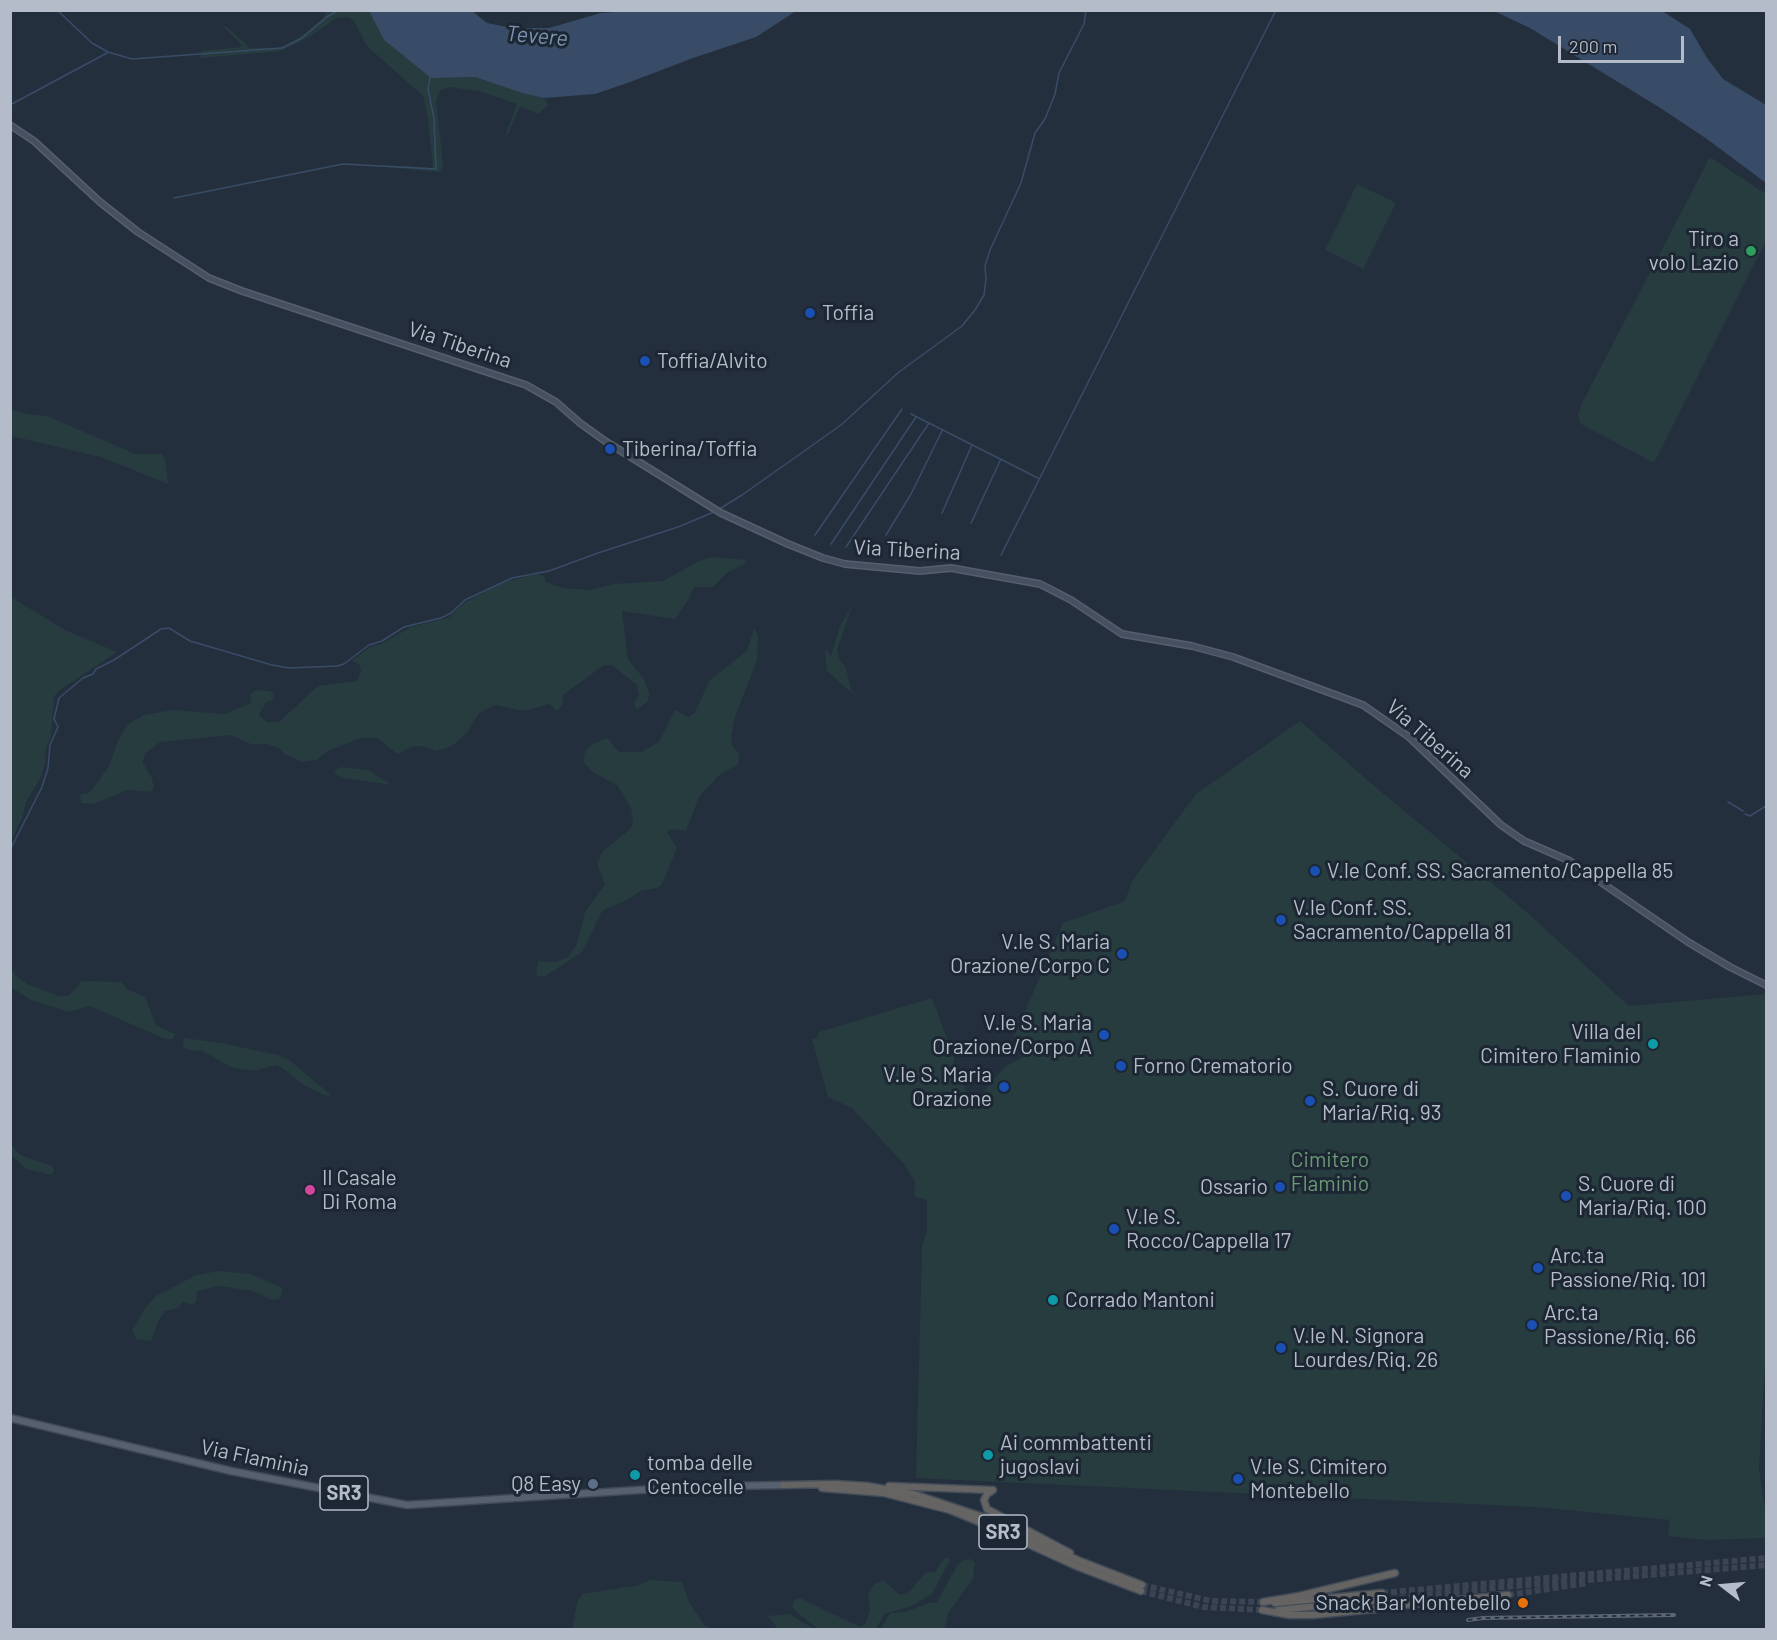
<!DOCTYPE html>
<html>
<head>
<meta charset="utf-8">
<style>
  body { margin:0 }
  #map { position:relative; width:1777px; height:1640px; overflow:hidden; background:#242f3e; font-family:Barlow,sans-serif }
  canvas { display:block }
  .frame { position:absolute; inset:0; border:12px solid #b4bcc9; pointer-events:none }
  .north { position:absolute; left:1693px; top:1556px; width:60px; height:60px; -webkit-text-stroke:4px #1d2633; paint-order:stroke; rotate:286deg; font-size:16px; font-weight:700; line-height:24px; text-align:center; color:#b4bcc9 }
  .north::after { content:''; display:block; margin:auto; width:21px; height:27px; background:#b4bcc9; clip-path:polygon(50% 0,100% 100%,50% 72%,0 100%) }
  .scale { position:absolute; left:1558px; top:36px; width:126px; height:27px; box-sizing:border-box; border:3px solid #b4bcc9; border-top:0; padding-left:8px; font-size:18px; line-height:21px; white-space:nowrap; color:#b4bcc9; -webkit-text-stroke:4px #1d2633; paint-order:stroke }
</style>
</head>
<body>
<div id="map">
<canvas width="1777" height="1640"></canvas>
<div class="frame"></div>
<div class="north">N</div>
<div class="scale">200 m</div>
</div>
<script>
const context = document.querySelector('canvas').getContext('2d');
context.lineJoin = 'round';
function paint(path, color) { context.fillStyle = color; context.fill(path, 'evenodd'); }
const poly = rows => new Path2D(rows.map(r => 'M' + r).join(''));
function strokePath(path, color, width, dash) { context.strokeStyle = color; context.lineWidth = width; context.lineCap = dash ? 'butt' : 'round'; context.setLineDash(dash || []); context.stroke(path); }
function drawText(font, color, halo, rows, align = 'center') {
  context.font = font + ' Barlow,sans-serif'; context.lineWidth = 6; context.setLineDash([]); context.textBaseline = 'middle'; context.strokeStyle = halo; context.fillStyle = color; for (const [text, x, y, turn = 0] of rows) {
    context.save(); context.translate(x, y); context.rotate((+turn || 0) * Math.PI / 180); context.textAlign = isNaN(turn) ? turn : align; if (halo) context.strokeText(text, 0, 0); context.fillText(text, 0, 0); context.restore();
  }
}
paint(poly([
  [326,11,369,11,384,40,431,78,475,77,522,93,544,98,548,105,538,114,520,106,508,134,506,133,517,104,479,91,449,87,441,90,436,100,443,164,440,172,385,167,385,165,432,168,433,166,428,119,423,96,367,46,354,21,348,17,335,19,311,36,281,51,200,58,201,51,241,47,242,45,224,27,226,26,250,48,276,48,284,46,299,38,323,18],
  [1710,157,1766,194,1766,240,1654,463,1581,424,1578,416,1581,405],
  [1357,184,1396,203,1363,269,1325,250],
  [11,410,28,414,47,416,135,454,162,454,166,463,168,484,101,457,11,436],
  [711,557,746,560,743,565,728,572,713,587,694,587,688,600,675,619,622,611,628,659,643,678,650,694,647,702,637,710,634,704,639,695,637,685,612,665,604,665,563,695,562,705,557,711,550,704,524,711,495,705,479,713,467,733,452,746,436,751,421,746,411,747,397,754,378,738,360,738,328,751,316,760,302,762,285,754,278,748,268,744,251,744,230,735,160,742,146,753,142,762,151,776,154,787,151,792,127,790,94,804,81,803,80,795,90,792,98,782,109,766,118,741,128,724,144,715,173,710,225,714,251,703,250,694,255,691,262,690,273,692,274,696,272,700,266,702,259,715,267,722,279,722,318,686,357,681,361,671,359,664,352,661,370,647,383,643,411,627,448,618,464,603,501,583,537,574,545,577,545,581,550,584,563,588,590,590,614,584,663,581,699,561],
  [11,597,65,630,117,652,63,688,54,696,51,737,46,748,45,764,40,779,27,800,22,818,11,841],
  [852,606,837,650,840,660,846,668,852,693,827,671,825,649,831,656,840,626],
  [754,628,758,635,757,660,735,717,731,736,732,745,739,755,738,764,718,776,699,797,686,831,671,829,667,832,677,848,662,884,657,888,640,891,630,898,602,911,582,952,544,977,536,975,538,961,557,962,568,957,577,944,585,912,605,884,597,864,603,851,629,830,633,824,631,808,617,785,594,773,583,762,585,751,593,744,607,738,619,752,641,752,659,742,675,710,688,717,694,714,710,680,747,651],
  [1300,721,1373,785,1529,914,1629,1006,1766,994,1766,1345,1759,1468,1766,1515,1766,1538,1706,1540,1668,1536,1670,1520,1535,1507,916,1478,922,1247,927,1230,927,1200,914,1196,915,1182,903,1163,852,1108,828,1097,812,1039,817,1038,819,1032,932,998,955,1060,953,1061,972,1105,1005,1067,1026,1055,1026,1047,1014,1037,1063,923,1125,901,1132,881,1196,794],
  [342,767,368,770,392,785,345,778,334,774,336,770],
  [10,967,16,976,27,984,59,996,68,996,82,981,121,982,127,989,145,997,156,1025,175,1034,173,1039,165,1039,90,1006,69,1012,31,1000,11,987],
  [184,1038,221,1043,278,1055,289,1060,331,1095,326,1096,302,1084,284,1069,276,1065,254,1071,233,1068,201,1050,193,1051,184,1048,183,1044],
  [11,1145,20,1155,52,1166,54,1170,52,1175,26,1169,11,1155],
  [218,1271,251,1274,282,1288,282,1293,279,1299,272,1300,253,1291,220,1286,197,1291,196,1302,191,1305,183,1301,179,1308,165,1311,159,1320,151,1341,136,1339,132,1330,146,1307,156,1296,196,1275],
  [948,1557,950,1560,932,1594,909,1607,884,1614,876,1629,819,1629,797,1613,792,1606,794,1600,800,1598,860,1627,866,1623,870,1610,868,1594,873,1585,883,1580,899,1594,904,1594,911,1590,926,1572,935,1572,944,1559],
  [971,1559,975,1563,973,1579,948,1613,945,1629,881,1629,890,1613,905,1612,929,1603,937,1602,958,1564,964,1560],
  [650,1580,682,1582,689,1602,704,1625,712,1629,572,1629,577,1603,582,1594,639,1585],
  [789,1614,814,1629,778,1629,768,1616]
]), '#263c3f');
paint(poly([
  [369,11,472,11,487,23,512,28,549,28,601,13,631,11,796,11,756,37,693,58,630,82,595,94,544,98,522,93,475,77,431,78,384,40],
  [1494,11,1662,11,1690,29,1707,58,1723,79,1766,105,1766,183,1707,139,1662,109,1530,28]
]), '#394c67');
strokePath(poly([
  [57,10,92,43,108,52,132,59,282,48,302,38,327,17,339,10],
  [10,105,107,53],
  [174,198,343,164,436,169,434,119,428,89,430,77],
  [911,414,1038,478],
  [718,510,742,495,841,425,899,372,962,326,975,310,984,295,986,279,985,266,990,250,1021,183,1035,133,1045,119,1055,94,1059,73,1084,24,1086,10],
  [942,513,972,445],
  [971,523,1001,459],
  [815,535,902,409],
  [886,535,911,494,942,431],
  [831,544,916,417],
  [846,547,929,423],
  [1001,555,1276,10],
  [1728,802,1743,811],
  [1745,814,1750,816,1766,806],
  [10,850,42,787,48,768,50,745,58,727,54,719,59,698,83,678,93,674,96,669,114,660,161,629,169,628,190,641,272,665,289,668,337,666,344,664,369,645,382,641,404,627,441,618,451,613,465,600,512,578,549,571,598,553,678,527,714,512]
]), '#394c67', 1.5);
strokePath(poly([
  [1142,1585,1211,1601,1263,1602],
  [1141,1591,1203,1607,1262,1610],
  [1382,1593,1766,1558],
  [1508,1595,1588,1583],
  [1382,1600,1504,1587,1766,1565]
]), '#3a4453', 6, [6, 3]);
const secondary = poly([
  [10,125,34,141,100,202,138,232,209,278,242,291,526,385,556,402,580,423,605,441,721,513,788,544,823,558,845,564,920,571,951,568,1040,584,1071,600,1122,634,1192,646,1233,657,1363,705,1409,737,1501,825,1524,841,1570,861,1688,942,1730,967,1766,985]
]);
const primary = poly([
  [10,1418,231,1471,407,1505,685,1487,783,1485]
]);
const trunk = poly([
  [783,1485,836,1484,867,1486,914,1494,983,1517,1080,1561,1142,1585],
  [889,1486,992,1490],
  [822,1488,884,1493,950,1510,984,1524,1076,1566,1141,1591],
  [993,1490,987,1494,984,1500,987,1509,1070,1553],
  [1263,1602,1299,1596,1395,1573],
  [1275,1603,1382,1593],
  [1403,1605,1508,1595],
  [1262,1610,1290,1615,1313,1615,1376,1609,1399,1604],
  [1278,1610,1382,1600]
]);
strokePath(secondary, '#565f6c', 8);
strokePath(primary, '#414a57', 9);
strokePath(trunk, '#434c59', 9);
strokePath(secondary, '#465061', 5);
strokePath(primary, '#56606e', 6);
strokePath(trunk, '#656462', 6);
const rail = poly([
  [1468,1620,1483,1618,1674,1615]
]);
strokePath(rail, '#5a6575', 4);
strokePath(rail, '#1d2633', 1.5, [4.5]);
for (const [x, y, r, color] of [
  [1751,251,6,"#2e9e5b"],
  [810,313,6,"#1a4fb4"],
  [645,361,6,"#1a4fb4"],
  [610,449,6,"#1a4fb4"],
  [1315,871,6,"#1a4fb4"],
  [1281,920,6,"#1a4fb4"],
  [1122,954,6,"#1a4fb4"],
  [1104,1035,6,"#1a4fb4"],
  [1653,1044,6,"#0f9aa8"],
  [1121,1066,6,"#1a4fb4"],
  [1004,1087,6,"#1a4fb4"],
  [1310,1101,6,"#1a4fb4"],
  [1280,1187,6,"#1a4fb4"],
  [310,1190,6,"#d1479c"],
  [1566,1196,6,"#1a4fb4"],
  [1114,1229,6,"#1a4fb4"],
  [1538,1268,6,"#1a4fb4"],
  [1053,1300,6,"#0f9aa8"],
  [1532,1325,6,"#1a4fb4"],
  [1281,1348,6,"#1a4fb4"],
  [988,1455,6,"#0f9aa8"],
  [635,1475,6,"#0f9aa8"],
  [1238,1479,6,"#1a4fb4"],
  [593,1484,6,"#5c6f8a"],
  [1523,1603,6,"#e8710a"]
]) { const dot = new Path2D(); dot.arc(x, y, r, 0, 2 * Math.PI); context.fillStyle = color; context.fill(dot); strokePath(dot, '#1d2633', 2); }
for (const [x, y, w] of [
  [344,1493,48],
  [1003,1532,48]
]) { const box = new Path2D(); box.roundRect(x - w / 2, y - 17, w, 34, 4.5); context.fillStyle = '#1d2633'; context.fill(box); strokePath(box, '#b4bcc9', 1.5); }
drawText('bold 20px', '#b4bcc9', null, [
  ["SR3",344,1493],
  ["SR3",1003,1532]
]);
drawText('21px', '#b4bcc9', '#1d2633', [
  ["Tiro a",1739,239,"right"],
  ["volo Lazio",1739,263,"right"],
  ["Toffia",822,313],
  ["Toffia/Alvito",657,361],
  ["Tiberina/Toffia",622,449],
  ["V.le Conf. SS. Sacramento/Cappella 85",1327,871],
  ["V.le Conf. SS.",1293,908],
  ["Sacramento/Cappella 81",1293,932],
  ["V.le S. Maria",1110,942,"right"],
  ["Orazione/Corpo C",1110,966,"right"],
  ["V.le S. Maria",1092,1023,"right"],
  ["Orazione/Corpo A",1092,1047,"right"],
  ["Villa del",1641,1032,"right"],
  ["Cimitero Flaminio",1641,1056,"right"],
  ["Forno Crematorio",1133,1066],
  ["V.le S. Maria",992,1075,"right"],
  ["Orazione",992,1099,"right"],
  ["S. Cuore di",1322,1089],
  ["Maria/Riq. 93",1322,1113],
  ["Il Casale",322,1178],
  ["Di Roma",322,1202],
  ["S. Cuore di",1578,1184],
  ["Maria/Riq. 100",1578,1208],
  ["Ossario",1268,1187,"right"],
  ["V.le S.",1126,1217],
  ["Rocco/Cappella 17",1126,1241],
  ["Arc.ta",1550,1256],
  ["Passione/Riq. 101",1550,1280],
  ["Corrado Mantoni",1065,1300],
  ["Arc.ta",1544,1313],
  ["Passione/Riq. 66",1544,1337],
  ["V.le N. Signora",1293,1336],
  ["Lourdes/Riq. 26",1293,1360],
  ["Ai commbattenti",1000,1443],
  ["jugoslavi",1000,1467],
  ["tomba delle",647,1463],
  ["Centocelle",647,1487],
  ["V.le S. Cimitero",1250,1467],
  ["Montebello",1250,1491],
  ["Q8 Easy",581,1484,"right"],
  ["Snack Bar Montebello",1511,1603,"right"]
], 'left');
drawText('21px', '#b4bcc9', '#1d2633', [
  ["Via Tiberina",460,345,18],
  ["Via Tiberina",907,550,3],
  ["Via Tiberina",1430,739,41],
  ["Via Flaminia",255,1458,12]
]);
drawText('21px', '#6b9a76', '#1d2633', [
  ["Cimitero",1330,1160],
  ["Flaminio",1330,1184]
]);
drawText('italic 22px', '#7c92b1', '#1d2633', [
  ["Tevere",537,36,5]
]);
</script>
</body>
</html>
